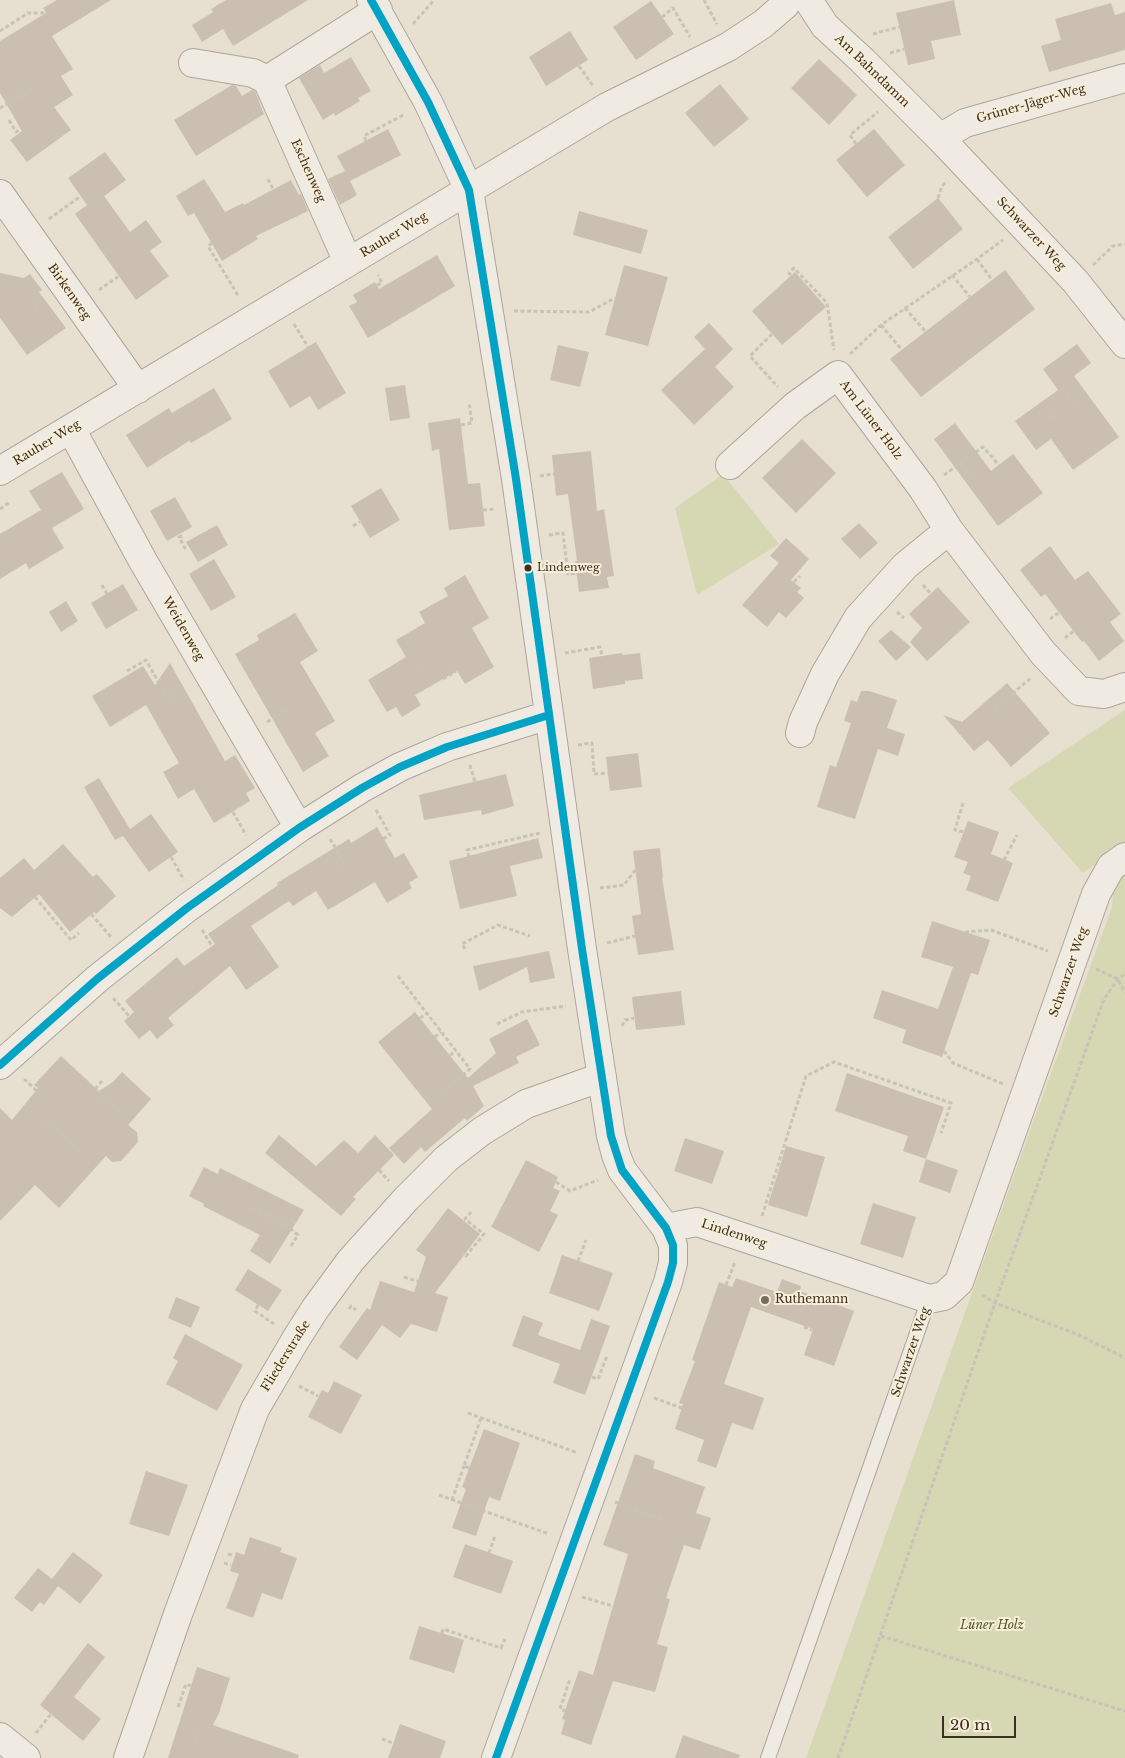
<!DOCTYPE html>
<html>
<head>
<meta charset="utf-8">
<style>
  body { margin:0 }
  #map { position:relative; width:1125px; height:1758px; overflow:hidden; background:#e7e0d1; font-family:"Libre Baskerville",serif }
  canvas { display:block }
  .scale { position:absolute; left:942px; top:1716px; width:74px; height:22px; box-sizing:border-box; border:2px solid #3d2e20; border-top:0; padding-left:6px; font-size:15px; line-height:18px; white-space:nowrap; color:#3d2e20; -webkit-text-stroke:4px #f7eed8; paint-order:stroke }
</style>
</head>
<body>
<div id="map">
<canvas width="1125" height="1758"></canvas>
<div class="scale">20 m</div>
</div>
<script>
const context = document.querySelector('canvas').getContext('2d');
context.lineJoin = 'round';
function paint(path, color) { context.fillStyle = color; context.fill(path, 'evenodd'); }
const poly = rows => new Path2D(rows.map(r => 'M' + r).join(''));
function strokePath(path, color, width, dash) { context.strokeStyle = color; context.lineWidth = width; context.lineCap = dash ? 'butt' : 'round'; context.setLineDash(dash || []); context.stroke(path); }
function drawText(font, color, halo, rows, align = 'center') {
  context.font = font + ' "Libre Baskerville",serif'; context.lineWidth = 4; context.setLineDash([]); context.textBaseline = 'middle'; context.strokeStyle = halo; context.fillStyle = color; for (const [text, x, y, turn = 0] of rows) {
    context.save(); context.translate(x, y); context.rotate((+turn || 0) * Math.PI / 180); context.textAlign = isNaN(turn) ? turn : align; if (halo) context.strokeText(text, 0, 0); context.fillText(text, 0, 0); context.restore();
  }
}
paint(poly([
  [723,474,779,544,697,595,675,508],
  [1125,710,1125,843,1083,873,1008,788],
  [1125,871,1125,1758,806,1758,1032,1125,1112,907,1114,879]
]), '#d6d7b3');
paint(poly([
  [57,0,111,0,52,36,73,69,61,76,73,95,54,107,71,130,27,162,10,140,22,131,0,93,0,41,46,13,43,8],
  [226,0,308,0,233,46,223,29,202,42,192,25,213,12,211,9],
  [954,0,961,35,931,41,935,59,908,65,896,13],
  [651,1,674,34,636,60,613,27],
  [1111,3,1115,15,1125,12,1125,50,1049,72,1041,46,1061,40,1055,19],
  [570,31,588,60,546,86,529,57],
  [351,57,371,91,358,98,360,101,335,116,334,113,323,120,299,78,320,65,324,73],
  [819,59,857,95,829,125,791,88],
  [720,84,749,119,714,147,685,113],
  [232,85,236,86,242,96,252,90,255,91,264,114,196,156,174,120],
  [388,129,401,155,350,181,357,195,340,205,328,179,345,171,337,156],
  [874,129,905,165,867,197,836,160],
  [105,152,126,180,104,196,130,232,146,220,162,242,150,251,169,276,136,300,75,214,87,205,68,178],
  [204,179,225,212,243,203,244,205,291,180,299,195,301,194,308,211,256,236,258,239,222,261,194,213,188,216,176,196],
  [938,198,963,229,913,269,888,237],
  [579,211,648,230,641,254,573,235],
  [437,255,455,286,368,338,349,306,357,302,353,295,375,282,379,289],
  [624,265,668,277,648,346,605,335],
  [1005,270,1035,309,921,397,890,359],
  [795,272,826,307,782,345,752,311],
  [0,273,24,278,30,274,42,290,39,292,66,328,27,355,0,318],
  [709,323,733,349,715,367,734,387,694,425,661,390,705,349,694,337],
  [316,342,346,393,318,410,310,396,290,408,268,371],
  [1077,344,1091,363,1074,376,1119,437,1073,470,1051,439,1036,450,1015,421,1058,390,1043,369],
  [558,345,589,352,580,387,550,380],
  [405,385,410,418,390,421,385,388],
  [214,388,232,419,191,443,189,441,147,468,126,435,169,408,172,413],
  [460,418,468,484,480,483,485,526,449,530,439,449,432,451,428,423],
  [955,423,991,471,1013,454,1043,493,998,526,934,439],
  [802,439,836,473,796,513,762,478],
  [591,451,597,511,604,509,614,576,607,577,609,588,579,592,575,561,577,561,568,494,556,496,552,455],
  [62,472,84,509,52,528,64,548,29,569,26,563,0,579,0,534,41,510,29,491],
  [381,488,400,520,370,538,351,506],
  [175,497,192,527,167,541,150,511],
  [859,523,878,543,860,559,841,539],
  [217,525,228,545,198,562,186,542],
  [786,538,809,559,791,580,801,588,797,592,804,598,786,618,779,612,767,627,742,605,779,563,770,556],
  [1050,546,1075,580,1088,571,1121,614,1110,622,1124,641,1099,661,1084,641,1082,642,1045,594,1041,597,1020,570],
  [214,559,236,597,211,611,189,574],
  [465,575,489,618,472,628,494,667,465,684,457,671,415,695,421,705,402,717,396,707,387,712,368,680,406,657,396,640,425,623,419,612,448,596,444,588],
  [123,584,138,610,106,629,91,603],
  [938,587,970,622,927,661,910,642,922,628,909,614],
  [66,601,78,621,61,632,49,612],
  [295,613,318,651,300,662,335,721,315,733,329,756,303,772,235,654,259,640,257,635],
  [891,630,911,647,896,661,878,641],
  [622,653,622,655,640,653,643,679,625,681,625,684,593,689,589,658],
  [170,663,225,761,235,755,255,788,246,793,250,801,214,823,194,789,178,799,163,772,179,763,146,705,110,727,92,696,143,666,155,685],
  [1007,683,1050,733,1011,767,988,740,974,751,943,715,962,722],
  [861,691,869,691,897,700,887,728,905,734,898,756,878,749,855,819,817,807,830,765,836,767,851,723,844,721,851,700,857,702],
  [638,753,642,787,610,791,606,757],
  [506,774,514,806,482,815,481,810,424,820,419,795],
  [99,778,130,829,151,814,178,852,149,872,123,836,115,840,84,787],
  [968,821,999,832,991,854,1013,863,998,902,966,890,971,876,963,873,968,862,954,857],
  [377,827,395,858,404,853,418,877,409,883,412,888,387,903,375,882,328,910,316,891,293,906,289,901,251,926,279,967,246,990,230,966,168,1018,174,1025,157,1039,150,1030,139,1039,124,1021,134,1012,125,1001,177,957,184,966,215,944,208,934,278,885,277,883,349,839,351,843],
  [538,838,543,858,510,866,517,896,460,909,449,861],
  [63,844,93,877,97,874,116,896,96,914,94,912,70,932,39,894,12,917,0,908,0,878,24,858,34,870],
  [660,848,663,878,662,878,674,950,638,955,632,916,641,914,633,851],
  [932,921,990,940,978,975,971,973,942,1057,902,1043,906,1030,873,1018,882,990,938,1009,953,967,921,957],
  [549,951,555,978,530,983,527,967,479,991,473,966],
  [681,991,685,1025,636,1030,632,997],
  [415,1012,468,1078,496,1053,489,1039,527,1019,540,1045,516,1057,519,1063,473,1086,484,1106,467,1121,465,1118,425,1152,421,1147,404,1164,389,1148,432,1109,378,1042],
  [61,1056,99,1091,114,1081,122,1072,151,1099,128,1125,137,1132,138,1142,121,1161,112,1162,106,1156,59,1208,35,1185,0,1221,0,1108,12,1120,38,1088,34,1085],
  [847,1073,944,1107,926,1159,903,1151,908,1136,835,1111],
  [279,1135,316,1166,344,1140,358,1153,375,1135,394,1155,353,1197,356,1199,341,1216,265,1153],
  [685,1138,724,1151,712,1184,674,1171],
  [786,1146,825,1157,807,1217,768,1205],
  [926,1159,958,1170,950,1193,919,1182],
  [526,1160,558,1177,553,1188,560,1191,550,1211,558,1215,539,1252,491,1227],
  [204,1167,218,1174,220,1168,304,1210,270,1264,250,1251,260,1235,203,1206,204,1204,189,1196],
  [873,1203,916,1217,903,1258,860,1244],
  [448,1208,480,1234,435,1293,448,1297,437,1332,411,1324,400,1338,382,1325,357,1360,339,1347,367,1308,370,1310,380,1281,414,1292,426,1257,416,1250],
  [562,1255,613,1273,599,1311,549,1293],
  [248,1269,282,1290,268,1311,235,1290],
  [736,1278,777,1292,782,1279,801,1286,800,1291,854,1311,834,1366,804,1355,813,1329,751,1307,724,1384,764,1398,753,1430,732,1423,716,1468,697,1461,704,1440,675,1429,683,1404,679,1403,695,1361,692,1360,719,1282,732,1287],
  [176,1297,200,1307,191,1328,168,1318],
  [523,1315,543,1323,538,1335,580,1350,591,1319,610,1326,585,1395,553,1383,560,1364,512,1346],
  [185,1334,243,1365,217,1411,166,1384,178,1361,173,1358],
  [334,1381,362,1395,341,1434,308,1417,322,1390,328,1393],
  [484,1429,520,1443,500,1501,489,1497,476,1536,452,1528,466,1489,462,1487],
  [635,1454,655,1461,653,1468,705,1487,696,1513,711,1518,700,1550,684,1545,666,1598,670,1599,657,1644,668,1647,655,1692,613,1681,591,1745,561,1734,565,1720,562,1719,579,1670,593,1675,628,1554,603,1545],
  [146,1471,188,1485,169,1536,129,1524],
  [250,1537,282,1548,280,1552,297,1558,282,1600,262,1593,253,1618,226,1608,239,1574,230,1571,236,1552,244,1555],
  [465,1544,513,1561,501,1594,453,1577],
  [73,1552,103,1575,80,1604,58,1586,44,1605,40,1602,32,1612,14,1598,38,1568,52,1579],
  [419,1626,464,1640,454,1673,409,1659],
  [88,1643,105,1657,74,1697,101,1719,83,1741,40,1705],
  [197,1667,230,1678,219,1713,213,1725,299,1755,298,1758,168,1758],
  [400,1724,446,1741,440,1758,388,1758],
  [683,1735,740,1755,739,1758,675,1758]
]), '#cbbfb2');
const service = poly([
  [768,1758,929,1299]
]);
const minor = poly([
  [371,0,428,102,469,190,516,479,582,949,611,1136,616,1155,622,1170,666,1228,673,1245,673,1263,668,1282,496,1758],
  [808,0,825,26,863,61,940,138,1075,281,1125,344],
  [193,63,253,73,267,80,378,10],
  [267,80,348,262],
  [940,138,965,123,1125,78],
  [0,194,138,389],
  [71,429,143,561,299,828],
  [730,465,795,406,838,375,923,489,949,530,1043,653,1079,691,1104,694,1125,687],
  [0,471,607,107,728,47,763,24,785,5,787,0],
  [800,733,803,722,825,674,858,618,905,566,949,530],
  [0,1065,97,979,187,908,299,828,362,788,400,767,421,758,447,747,549,715],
  [666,1228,697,1222,929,1299,944,1296,959,1282,1096,894,1111,867,1125,857],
  [0,1737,26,1758],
  [128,1758,178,1614,255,1409,296,1339,315,1309,351,1260,406,1199,446,1159,482,1131,526,1104,602,1077]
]);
strokePath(service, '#ada599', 16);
strokePath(minor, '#ada599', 30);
strokePath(poly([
  [704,0,717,24],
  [662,17,673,8,690,37],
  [413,24,434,0],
  [0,31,28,13,46,13],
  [873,34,899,27],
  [890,53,904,49],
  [0,57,2,55],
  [579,66,593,86],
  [0,108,35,87],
  [9,120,16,132,21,128],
  [366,141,364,136,405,114],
  [856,144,850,135,878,112],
  [268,179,273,189],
  [938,198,942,186,947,181],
  [49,219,81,196],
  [212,243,208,246,239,297],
  [977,259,992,280],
  [1093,265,1113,246,1125,244],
  [791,275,789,273,794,268,827,303,834,350],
  [952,275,970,297],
  [377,285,382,283,378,275],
  [99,290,119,276],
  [37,308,35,306,43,300],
  [905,308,925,331],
  [514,311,589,312,615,298],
  [294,324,308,347],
  [881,325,902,350],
  [772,334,750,356,778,387],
  [850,354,881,325,977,259,1003,240],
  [1068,396,1077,408],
  [1049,410,1057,422],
  [178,412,194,403],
  [461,425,472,423,469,403],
  [961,464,977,481],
  [944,475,983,447,999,465],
  [540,476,554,474],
  [0,509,10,502],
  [483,510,495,509],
  [353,526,360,522],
  [549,535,563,533,568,574,577,573],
  [182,536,179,537,186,550],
  [794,582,800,576],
  [102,585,107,594],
  [923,585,931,594],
  [897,612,904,618],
  [1050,619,1060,612],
  [1065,638,1074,631],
  [565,653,600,647,602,656],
  [127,671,146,660,168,699,179,692],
  [414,671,421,667],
  [443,679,455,672,453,667],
  [1001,716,995,708,1031,678],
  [267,722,288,709,291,714],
  [578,745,592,743,594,774,608,773],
  [470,765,475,782],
  [963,803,955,830,964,832],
  [376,810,390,835,383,839],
  [233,812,246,835],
  [330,839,346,866,341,869],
  [171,857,184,880],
  [469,857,467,850,540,833],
  [1004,860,1017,835],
  [600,888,624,885,636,869],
  [35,897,71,940,79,933],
  [87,909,111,937],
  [202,930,212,946],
  [965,932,991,930,1048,951],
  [607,943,635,936],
  [465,949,462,944,498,925,530,936],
  [1096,969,1118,979,1125,993],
  [398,976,470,1069,437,1097],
  [113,998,129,1016],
  [420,1018,427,1013],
  [497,1024,522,1012,566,1006],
  [622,1026,625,1020,634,1018],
  [435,1037,441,1032],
  [944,1051,953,1063,1003,1084],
  [450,1055,456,1051],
  [24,1079,37,1091],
  [102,1081,95,1089,118,1111,116,1113],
  [46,1128,50,1123,80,1151,76,1155],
  [379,1170,389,1181],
  [556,1182,570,1191,598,1180],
  [252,1208,287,1226],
  [762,1216,806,1076,834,1062,951,1103,941,1133],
  [291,1246,298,1235,287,1226,295,1216],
  [461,1251,466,1256,484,1234,465,1219,471,1212],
  [578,1261,586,1240],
  [404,1277,423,1283,421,1289],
  [726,1285,735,1262],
  [982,1295,995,1303,1079,1335,1125,1358],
  [258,1305,255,1311,274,1324],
  [349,1309,351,1306,356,1310],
  [804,1327,812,1330],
  [592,1377,598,1379,607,1356],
  [299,1386,318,1396],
  [654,1398,682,1408],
  [468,1413,578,1453],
  [469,1468,464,1466,481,1418],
  [439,1495,549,1534],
  [452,1500,464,1466],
  [615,1502,661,1519],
  [489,1553,495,1536],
  [228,1554,234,1556],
  [224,1563,231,1565],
  [582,1597,613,1606],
  [442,1633,443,1629,501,1648,505,1639],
  [881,1636,1125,1711],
  [178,1707,186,1684,191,1686],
  [566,1711,560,1709,570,1679],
  [36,1733,51,1714],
  [382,1739,393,1743],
  [195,1743,199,1728],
  [712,1749,722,1752,720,1758],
  [838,1758,995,1303,1104,999,1118,979,1125,974]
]), '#c8c2b9', 3, [4, 2.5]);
strokePath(service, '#efebe3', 14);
strokePath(minor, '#efebe3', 28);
strokePath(poly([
  [371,0,428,102,469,190,516,479,582,949,611,1136,622,1170,666,1228,673,1245,673,1263,668,1282,496,1758],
  [0,1065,97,979,187,908,299,828,362,788,400,767,447,747,549,715]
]), '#03a3c5', 8);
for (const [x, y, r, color] of [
  [528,568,4.5,"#3d2e20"],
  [765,1300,5,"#786c5e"]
]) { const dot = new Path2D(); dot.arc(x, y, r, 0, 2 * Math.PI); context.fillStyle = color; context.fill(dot); strokePath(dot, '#f7eed8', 2); }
drawText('11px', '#3d2e20', '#f7eed8', [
  ["Lindenweg",537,568]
], 'left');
drawText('12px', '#3d2e20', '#f7eed8', [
  ["Am Bahndamm",872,71,44],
  ["Grüner-Jäger-Weg",1031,104,-16],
  ["Eschenweg",308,171,66],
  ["Schwarzer Weg",1031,234,47],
  ["Rauher Weg",394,235,-31],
  ["Birkenweg",69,292,55],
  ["Am Lüner Holz",871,420,53],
  ["Rauher Weg",47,443,-31],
  ["Weidenweg",183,629,60],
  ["Schwarzer Weg",1069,972,-71],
  ["Lindenweg",734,1234,18],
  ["Schwarzer Weg",911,1352,-71],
  ["Fliederstraße",286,1356,-58]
]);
drawText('12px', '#3d2e20', '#f7eed8', [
  ["Ruthemann",775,1300]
], 'left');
drawText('italic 12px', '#4d5a26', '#f7eed8', [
  ["Lüner Holz",992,1626]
]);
</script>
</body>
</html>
